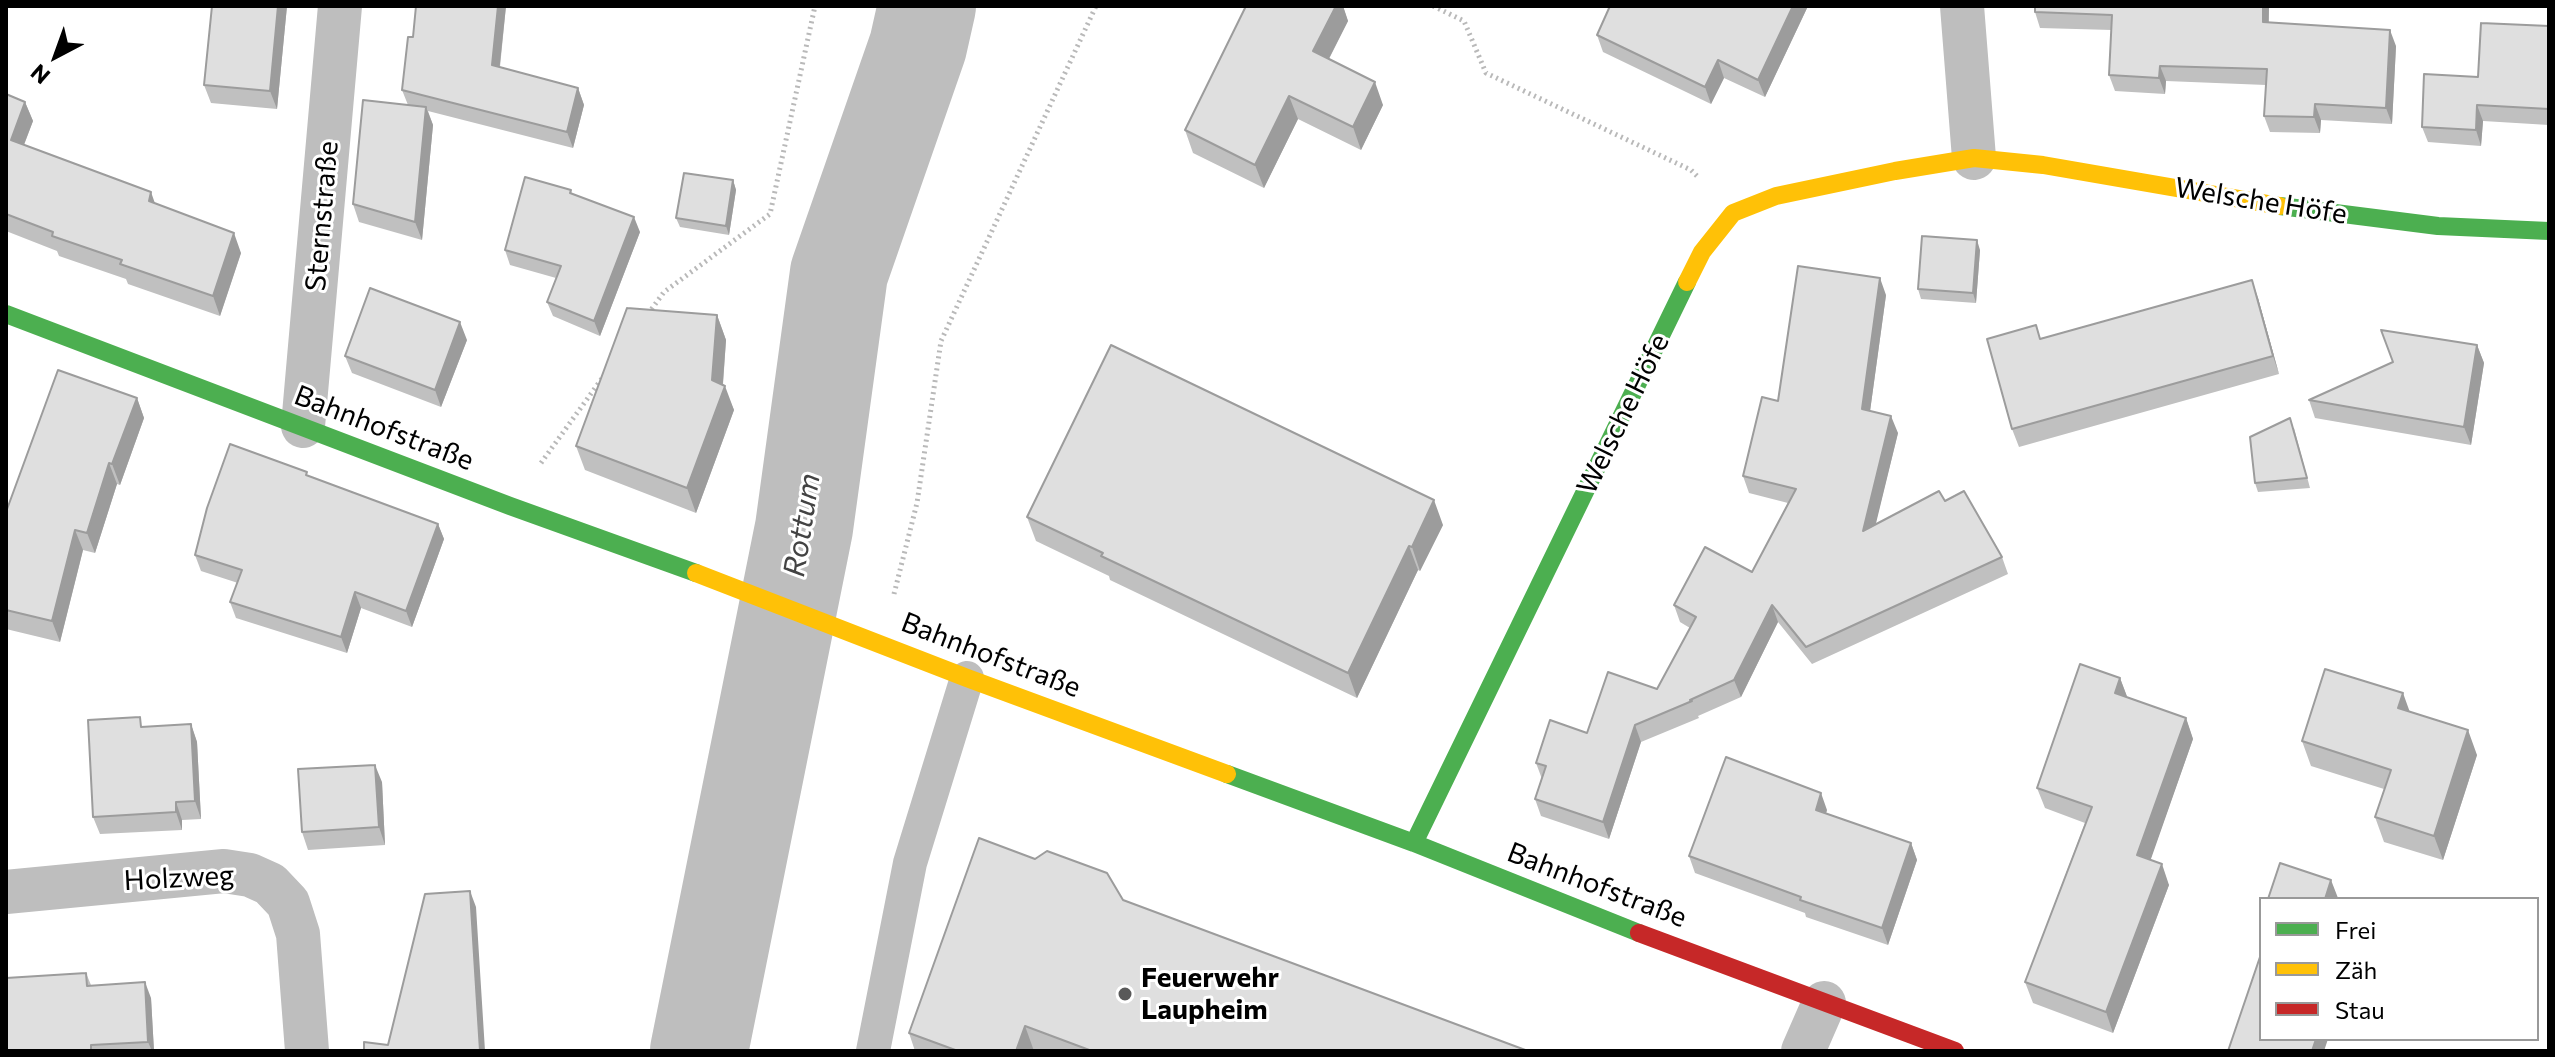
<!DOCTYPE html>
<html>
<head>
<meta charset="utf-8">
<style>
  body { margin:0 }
  #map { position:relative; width:2555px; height:1057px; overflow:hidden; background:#fff; font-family:Commissioner,sans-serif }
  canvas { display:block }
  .frame { position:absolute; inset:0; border:8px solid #000; pointer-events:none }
  .legend { position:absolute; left:2259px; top:897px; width:280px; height:144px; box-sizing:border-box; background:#fff; border:2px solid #999; margin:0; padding:10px 14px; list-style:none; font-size:24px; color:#000 }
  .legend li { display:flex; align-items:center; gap:16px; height:40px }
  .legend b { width:40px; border:2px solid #999 }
  .north { position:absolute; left:16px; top:16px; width:80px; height:80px; -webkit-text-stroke:6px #fff; paint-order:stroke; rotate:221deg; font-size:22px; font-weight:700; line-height:32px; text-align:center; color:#000 }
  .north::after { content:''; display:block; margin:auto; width:28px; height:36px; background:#000; clip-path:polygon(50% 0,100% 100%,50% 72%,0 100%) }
</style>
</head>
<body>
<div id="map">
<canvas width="2555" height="1057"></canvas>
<div class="frame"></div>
<ul class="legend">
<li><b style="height:10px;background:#4caf50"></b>Frei</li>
<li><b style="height:10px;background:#ffc107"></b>Zäh</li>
<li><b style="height:10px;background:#c62828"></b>Stau</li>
</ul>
<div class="north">N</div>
</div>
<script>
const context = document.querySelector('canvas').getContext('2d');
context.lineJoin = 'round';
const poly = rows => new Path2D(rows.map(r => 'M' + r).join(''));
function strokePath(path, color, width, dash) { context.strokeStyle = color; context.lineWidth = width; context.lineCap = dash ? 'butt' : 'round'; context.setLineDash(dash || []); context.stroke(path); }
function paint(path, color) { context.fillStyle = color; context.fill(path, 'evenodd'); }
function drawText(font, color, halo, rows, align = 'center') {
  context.font = font + ' Commissioner,sans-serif'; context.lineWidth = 6; context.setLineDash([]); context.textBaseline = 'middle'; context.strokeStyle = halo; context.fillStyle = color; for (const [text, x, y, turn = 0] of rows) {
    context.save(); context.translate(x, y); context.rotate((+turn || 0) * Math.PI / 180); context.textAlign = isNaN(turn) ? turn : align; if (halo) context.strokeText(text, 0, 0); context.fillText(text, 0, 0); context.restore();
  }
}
strokePath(poly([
  [699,1051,804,528,839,273,918,46,927,6]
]), '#bebebe', 98);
strokePath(poly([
  [1433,6,1464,21,1486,73,1691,170,1698,177],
  [648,314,664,292,770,214,815,6],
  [541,463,603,377],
  [894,594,917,503,941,341,1096,6]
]), '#b9b9b9', 5, [2, 4]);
strokePath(poly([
  [873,1051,910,863,967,678]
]), '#bebebe', 34);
strokePath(poly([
  [1962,6,1974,158],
  [303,426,340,6],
  [6,892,224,871,250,875,270,884,288,903,298,934,307,1051],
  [1803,1051,1824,1003]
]), '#bebebe', 44);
strokePath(poly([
  [2280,206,2438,226,2549,231],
  [6,314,510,506,696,573],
  [1227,774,1414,843,1639,933],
  [1414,843,1687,282]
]), '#4caf50', 18);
strokePath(poly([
  [1687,282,1702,252,1733,213,1776,196,1895,171,1974,158,2043,165,2280,206],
  [696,573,967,678,1227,774]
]), '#ffc107', 18);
strokePath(poly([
  [1639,933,1955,1051]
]), '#c62828', 18);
paint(poly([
  [287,6,277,109,211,103,204,85],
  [416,6,506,6,500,67,578,88,584,105,573,148,428,111,433,125,422,240,359,222,353,204,408,105,402,90,413,37],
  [1246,6,1343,6,1348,21,1329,59,1383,105,1361,150,1298,119,1264,188,1193,153,1185,130],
  [1610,6,1808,6,1765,97,1724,78,1711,104,1603,52,1597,35],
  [2269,7,2269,22,2396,46,2392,124,2321,120,2320,133,2270,132,2264,116,2266,85,2166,81,2165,94,2115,91,2109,75,2112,30,2040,28,2035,12],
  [2549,26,2549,125,2483,121,2481,146,2428,142,2422,127,2478,77],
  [6,94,25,102,33,121,24,145,155,203,241,253,220,316,128,284,126,279,59,256,57,251,6,231],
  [733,180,736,190,729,235,680,227,676,218],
  [571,190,572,194,640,232,600,336,553,316,547,302,556,278,510,265,505,250],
  [1980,250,1976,303,1921,299,1918,289],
  [1886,295,1870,411,1898,433,1875,525,1945,501,2002,557,2008,574,1812,664,1778,622,1741,697,1698,716,1699,718,1641,742,1609,839,1541,816,1535,799,1542,779,1536,763,1657,689,1690,628,1680,622,1674,605,1752,572,1788,503,1749,493,1743,476,1778,401],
  [2258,298,2279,374,2019,447,2012,429,2041,338],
  [717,315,726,340,723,385,734,410,696,513,585,470,576,446],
  [467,340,441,407,352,373,345,356],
  [2477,345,2484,363,2471,445,2315,418,2309,400],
  [137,398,144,418,120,485,117,484,95,553,83,550,60,642,6,629,6,512],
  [2294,428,2310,488,2258,492,2255,483],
  [309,476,438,524,444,539,412,627,361,608,347,653,236,618,230,602,238,583,201,571,195,555],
  [1027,517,1443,525,1420,571,1418,570,1357,698,1110,580,1109,576,1036,541],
  [2120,678,2127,697,2186,718,2193,739,2150,860,2169,885,2113,1033,2033,1003,2025,982,2085,823,2045,808,2037,788],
  [2410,712,2477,755,2443,860,2384,842,2375,817,2384,789,2311,766,2302,741],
  [191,724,197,742,201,819,182,820,182,830,100,834,93,817,144,727],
  [382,782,385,845,308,850,302,832],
  [1827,810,1826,813,1911,843,1917,860,1888,945,1806,917,1805,913,1695,873,1689,856],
  [1123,900,1528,1051,915,1051,909,1033],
  [86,973,91,985,151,998,154,1051,6,1051]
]), '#c0c0c0');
paint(poly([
  [278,6,287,6,277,109,270,91],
  [498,6,506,6,498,82,492,65],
  [1336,6,1343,6,1348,21,1321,74,1313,51],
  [1793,6,1808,6,1765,97,1758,80],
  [2263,6,2269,6,2269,7,2268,38,2263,22],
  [2390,30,2396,46,2392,124,2386,108],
  [1718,60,1724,78,1711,104,1705,87],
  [2160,66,2166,81,2165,94,2159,78],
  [1375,82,1383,105,1361,150,1353,127],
  [578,88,584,105,573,148,567,132],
  [1289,96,1298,119,1264,188,1255,165],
  [25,102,33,121,18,160,11,140],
  [2315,104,2321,120,2320,133,2314,117],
  [2477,105,2483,121,2481,146,2476,130],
  [426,107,433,125,422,240,415,222],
  [733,180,736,190,729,235,726,226],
  [151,192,158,212,149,201],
  [634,217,640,232,600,336,594,321],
  [234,233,241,253,220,316,213,296],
  [1977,240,1980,250,1976,303,1973,293],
  [1880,278,1886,295,1868,426,1862,409],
  [2252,280,2258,298,2279,374,2273,356],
  [717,315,726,340,722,395,725,386,734,410,696,513,687,488,712,380],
  [460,322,467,340,441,407,435,390],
  [2477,345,2484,363,2471,445,2464,427],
  [137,398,144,418,120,485,112,464],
  [1891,416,1898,433,1870,548,1863,531],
  [109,463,117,484,95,553,87,533],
  [1434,500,1443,525,1420,571,1412,547],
  [438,524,444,539,412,627,406,611],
  [75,530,83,550,60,642,52,621],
  [1409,546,1418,570,1357,698,1348,673],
  [355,592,361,608,347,653,341,637],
  [1772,605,1778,622,1741,697,1734,680],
  [2120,678,2128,699,2115,693],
  [2403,693,2412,718,2398,708],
  [2186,718,2193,739,2145,876,2137,855],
  [191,724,197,742,201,819,195,801],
  [1635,725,1641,742,1609,839,1603,822],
  [2468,730,2477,755,2443,860,2434,836],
  [375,765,382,782,385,845,379,827],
  [1821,793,1827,810,1822,826,1816,810],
  [176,802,182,820,182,830,176,812],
  [1911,843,1917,860,1888,945,1882,928],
  [2162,864,2169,885,2113,1033,2106,1012],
  [2331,880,2338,898,2325,899],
  [470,891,476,907,485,1051,480,1051],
  [145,982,151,998,154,1051,152,1051,148,1042],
  [1025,1026,1034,1051,1016,1051],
  [2316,1039,2328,1039,2324,1051,2312,1051]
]), '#9c9c9c');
const building = poly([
  [212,6,278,6,270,91,204,85,212,6],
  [416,6,498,6,492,65,578,88,567,132,402,90,408,37,413,37,416,6],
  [1246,6,1336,6,1313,51,1375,82,1353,127,1289,96,1255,165,1185,130,1246,6],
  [1610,6,1793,6,1758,80,1718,60,1705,87,1597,35,1610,6],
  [2035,6,2263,6,2263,22,2390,30,2386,108,2315,104,2314,117,2264,116,2267,69,2160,66,2159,78,2109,75,2112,15,2035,12,2035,6],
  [2481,23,2549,26,2549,109,2477,105,2476,130,2422,127,2424,74,2478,77,2481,23],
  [6,94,25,102,11,140,151,192,149,201,234,233,213,296,120,264,122,260,52,236,53,232,6,214,6,94],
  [363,100,426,107,415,222,353,204,363,100],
  [684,173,733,180,726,226,676,218,684,173],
  [525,177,571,190,570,193,634,217,594,321,547,302,561,266,505,250,525,177],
  [1922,236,1977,240,1973,293,1918,289,1922,236],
  [1798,266,1880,278,1862,409,1891,416,1863,531,1939,491,1945,501,1964,491,2002,557,1806,647,1772,605,1734,680,1690,700,1692,701,1635,725,1603,822,1535,799,1546,766,1536,763,1550,720,1587,733,1608,672,1657,689,1696,617,1674,605,1705,547,1752,572,1796,489,1743,476,1762,397,1778,401,1798,266],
  [2252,280,2273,356,2012,429,1987,339,2036,325,2040,339,2252,280],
  [370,288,460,322,435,390,345,356,370,288],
  [627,308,717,315,712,380,725,386,687,488,576,446,627,308],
  [2381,330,2477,345,2464,427,2309,400,2393,362,2381,330],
  [1111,345,1434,500,1412,547,1409,546,1348,673,1101,556,1103,553,1027,517,1111,345],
  [58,370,137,398,112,464,109,463,87,533,75,530,52,621,6,610,6,512,58,370],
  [2290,418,2307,478,2255,483,2250,437,2290,418],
  [230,444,307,472,306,475,438,524,406,611,355,592,341,637,230,602,242,570,195,555,207,508,230,444],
  [2080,664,2120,678,2115,693,2186,718,2137,855,2162,864,2106,1012,2025,982,2092,807,2037,788,2080,664],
  [2325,669,2403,693,2398,708,2468,730,2434,836,2375,817,2391,770,2302,741,2325,669],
  [140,717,141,727,191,724,195,801,176,802,176,812,93,817,88,720,140,717],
  [1726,757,1821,793,1816,810,1911,843,1882,928,1800,900,1801,897,1689,856,1726,757],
  [375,765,379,827,302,832,298,769,375,765],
  [979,838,1035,859,1047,851,1107,873,1123,900,1528,1051,1092,1051,1025,1026,1016,1051,958,1051,909,1033,979,838],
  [2280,863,2331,880,2325,899,2268,899,2280,863],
  [470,891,480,1051,364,1051,364,1042,388,1045,425,894,470,891],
  [2261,954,2261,1039,2316,1039,2312,1051,2228,1051,2261,954],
  [86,973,87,986,145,982,148,1042,91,1045,91,1051,6,1051,6,978,86,973]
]);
paint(building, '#dfdfdf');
strokePath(building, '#9c9c9c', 2);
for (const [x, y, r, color] of [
  [1125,994,8,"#595959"]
]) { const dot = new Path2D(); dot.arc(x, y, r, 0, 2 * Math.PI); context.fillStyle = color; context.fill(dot); strokePath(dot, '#fff', 3); }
drawText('28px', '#000', '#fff', [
  ["Welsche Höfe",2261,201,9],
  ["Sternstraße",322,216,-85],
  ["Welsche Höfe",1623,414,-64],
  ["Bahnhofstraße",384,428,21],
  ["Bahnhofstraße",991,655,21],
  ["Holzweg",179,878,-3],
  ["Bahnhofstraße",1597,885,21]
]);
drawText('bold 28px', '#000', '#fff', [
  ["Feuerwehr",1141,978],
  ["Laupheim",1141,1010]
], 'left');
drawText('italic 30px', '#434343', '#fff', [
  ["Rottum",802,525,-81]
]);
</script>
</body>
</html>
